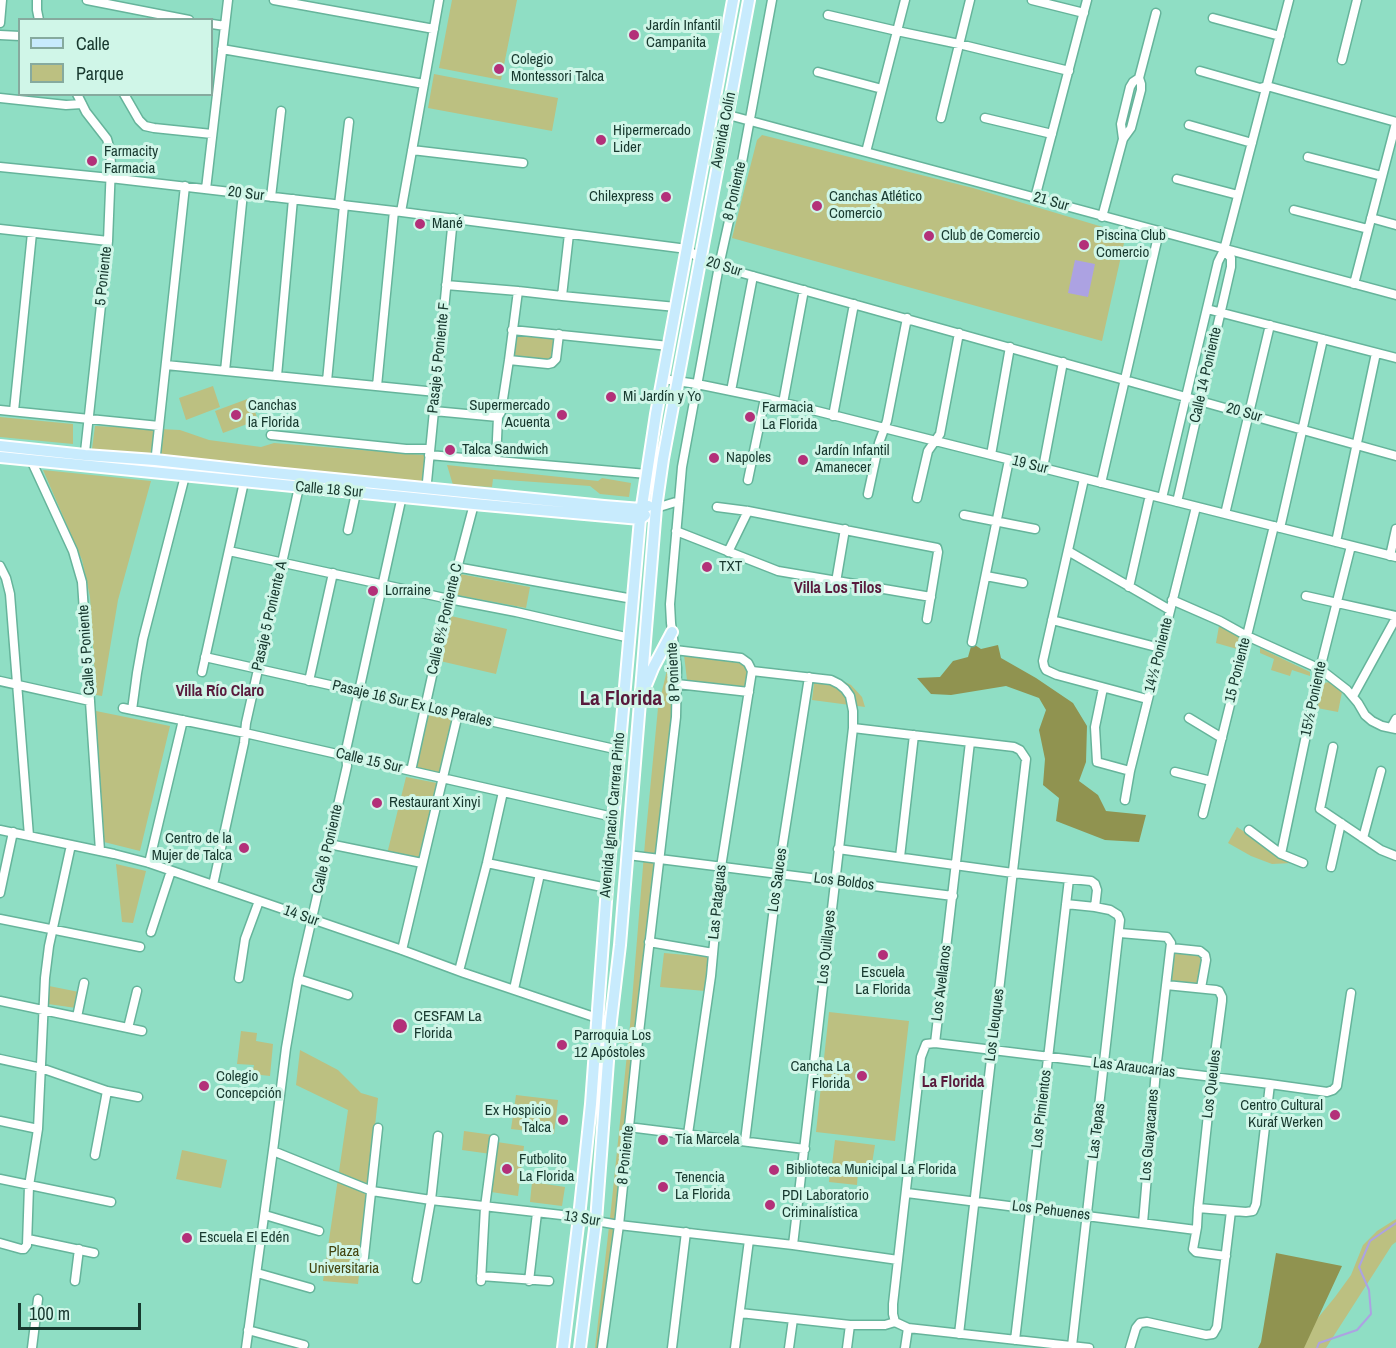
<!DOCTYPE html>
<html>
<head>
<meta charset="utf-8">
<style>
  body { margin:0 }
  #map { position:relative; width:1396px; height:1348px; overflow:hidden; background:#8fdec4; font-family:"Archivo Narrow",sans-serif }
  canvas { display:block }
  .legend { position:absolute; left:18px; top:18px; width:195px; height:78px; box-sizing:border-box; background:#d0f6e8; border:2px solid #86aa9e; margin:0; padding:8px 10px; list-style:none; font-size:18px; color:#17382e }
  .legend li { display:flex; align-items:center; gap:12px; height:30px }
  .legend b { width:30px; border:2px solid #86aa9e }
  .scale { position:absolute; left:18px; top:1303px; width:123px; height:27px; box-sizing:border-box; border:3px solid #17382e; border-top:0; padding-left:8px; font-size:18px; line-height:21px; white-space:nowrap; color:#17382e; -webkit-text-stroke:4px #d0f6e8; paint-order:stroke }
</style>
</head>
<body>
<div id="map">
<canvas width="1396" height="1348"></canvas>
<ul class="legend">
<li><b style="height:8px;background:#c8ebfd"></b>Calle</li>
<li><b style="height:16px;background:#bcc081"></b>Parque</li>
</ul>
<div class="scale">100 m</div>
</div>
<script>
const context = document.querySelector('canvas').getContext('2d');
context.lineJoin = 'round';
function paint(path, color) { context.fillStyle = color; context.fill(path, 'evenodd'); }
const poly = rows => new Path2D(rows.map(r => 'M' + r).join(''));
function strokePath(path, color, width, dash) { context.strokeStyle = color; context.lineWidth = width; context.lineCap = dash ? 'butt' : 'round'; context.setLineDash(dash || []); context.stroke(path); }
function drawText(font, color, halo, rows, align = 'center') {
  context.font = font + ' "Archivo Narrow",sans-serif'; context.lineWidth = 6; context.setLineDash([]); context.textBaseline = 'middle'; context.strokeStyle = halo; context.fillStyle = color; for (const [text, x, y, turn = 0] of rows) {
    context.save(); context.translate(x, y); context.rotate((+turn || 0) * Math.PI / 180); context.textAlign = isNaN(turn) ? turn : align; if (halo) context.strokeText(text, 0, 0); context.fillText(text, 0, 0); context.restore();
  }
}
paint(poly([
  [452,0,517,0,501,80,439,68],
  [434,74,558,98,552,131,428,108],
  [762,135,973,188,1126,234,1102,341,732,238,757,140],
  [518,334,553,337,555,339,552,358,548,360,512,357,513,335],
  [213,386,220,407,186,420,179,398],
  [250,398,258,420,223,433,215,411],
  [0,417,73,424,73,444,0,437],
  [95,426,180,430,209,440,261,447,274,443,425,455,422,483,92,449],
  [447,465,598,481,602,478,631,483,629,497,600,494,590,486,493,479,492,487,453,485],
  [43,470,151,481,118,600,102,696,96,695,90,597,82,560],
  [460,574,530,587,526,608,456,595],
  [451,616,507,629,496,674,440,661],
  [1219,626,1239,636,1237,649,1216,643],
  [1260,648,1310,672,1310,676,1292,670,1290,676,1271,670,1274,659,1260,653],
  [684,655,742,662,748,665,749,675,746,689,687,680],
  [672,662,675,687,645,967,599,1348,595,1348,611,1209,630,1025,645,842,658,708,667,670],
  [815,676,843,681,851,685,862,697,865,707,812,700],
  [1329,682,1342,692,1338,712,1317,708,1320,684],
  [427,710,454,715,441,773,413,768],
  [96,711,170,726,140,851,104,842],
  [406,777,437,783,419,860,387,854],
  [1237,827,1292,863,1272,864,1251,856,1228,843],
  [116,864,146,871,133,923,122,922],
  [1171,948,1205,955,1201,988,1166,985],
  [664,953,709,957,705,991,660,987],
  [49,986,79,992,76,1008,48,1004],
  [829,1012,909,1021,895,1141,816,1132],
  [241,1031,257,1033,256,1041,273,1044,270,1076,252,1074,254,1065,237,1064],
  [300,1050,338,1070,361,1093,378,1098,358,1284,323,1281,348,1110,296,1085],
  [516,1095,558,1100,554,1134,511,1129],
  [464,1131,493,1135,491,1154,462,1150],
  [835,1140,875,1145,871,1170,832,1165],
  [497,1142,524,1146,518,1196,491,1192],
  [182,1150,227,1160,221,1188,176,1179],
  [830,1168,858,1171,857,1185,829,1182],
  [532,1182,565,1187,562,1206,530,1202],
  [1396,1219,1396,1242,1392,1245,1326,1348,1299,1348,1308,1330,1335,1297,1351,1275,1363,1245,1377,1231]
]), '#bcc081');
paint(poly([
  [972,643,981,649,998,645,1001,658,1036,678,1073,703,1087,726,1086,762,1079,781,1098,795,1106,811,1146,815,1139,842,1105,840,1056,821,1059,798,1043,785,1045,759,1039,730,1046,710,1039,698,1006,686,951,695,931,694,917,678,940,677,953,661,968,657],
  [1276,1253,1342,1266,1304,1348,1258,1348,1261,1342]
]), '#909350');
paint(poly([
  [1075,260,1095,264,1088,297,1068,293]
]), '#aca2e2');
strokePath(poly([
  [1317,1348,1319,1343,1357,1330,1371,1314,1369,1290,1359,1267,1370,1241,1396,1223]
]), '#aca2e2', 2);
const minor = poly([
  [37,0,37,10,39,20],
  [87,0,189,20],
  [274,0,434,29],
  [1032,0,1084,13],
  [828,15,897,31,959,44,1069,71],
  [1213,18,1280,36],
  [0,23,2,0],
  [212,24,225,26],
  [0,35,20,36],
  [222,49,424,84],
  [1342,60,1357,0],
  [1200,71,1260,88,1267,86,1396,122],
  [818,72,882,89],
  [77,94,86,112,107,139,110,150,111,165,108,241,84,461],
  [124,94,139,120,145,126,154,128,212,134],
  [0,98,66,105,82,104],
  [715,98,724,111,732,116,1396,295],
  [941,118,970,0],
  [985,118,1052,134],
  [1189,125,1252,143],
  [1123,139,1121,124,1130,87,1133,82,1139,78],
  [412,150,523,163],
  [866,152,905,0],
  [1308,157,1382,176],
  [0,167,110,178,394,211,687,249,700,259,710,264,1396,456],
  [1177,179,1238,195],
  [206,189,228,0],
  [271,197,281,111],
  [1035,198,1087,0],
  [339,205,349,122],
  [1294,210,1368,229],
  [401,212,439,0],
  [1102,217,1123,139,1131,128,1141,90,1141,84,1139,78,1156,13],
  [1371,218,1396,225],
  [0,229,108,241],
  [1354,284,1396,123],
  [446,285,518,291,562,296,676,307],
  [562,296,569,234],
  [1207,309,1396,358],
  [512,330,669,346],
  [509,360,548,364,552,363,556,359,559,334],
  [166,365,436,392],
  [225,371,243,193],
  [277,376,293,199],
  [663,379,697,384,765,398,1396,557],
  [327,381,344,205],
  [377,386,394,211],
  [731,391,753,276],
  [783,403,804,290],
  [0,410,159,426],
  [14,411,32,233],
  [434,411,498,417],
  [833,416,854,304],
  [271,435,406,449,430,449],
  [429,455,647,474],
  [991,455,1010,347],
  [31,460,73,551,82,582,100,851],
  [496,461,498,417,501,412,509,360,518,291],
  [1043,468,1063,362],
  [154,473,185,186],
  [1084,479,1043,661,1044,666,1046,670,1057,675,1147,699],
  [748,480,765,398],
  [1101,483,1159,232],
  [426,492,453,218],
  [868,494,879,443,887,421,907,318],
  [917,498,928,451,940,434,959,333],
  [1162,498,1218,262,1224,250,1289,0],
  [1177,502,1231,267,1231,258,1224,250],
  [717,507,748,511,937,548,938,552,927,619],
  [656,508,679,501],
  [1225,514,1270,325],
  [964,515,1035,529],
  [1280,528,1323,339],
  [348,530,356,493],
  [676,531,778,571,931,597],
  [1336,542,1376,353],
  [229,551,449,599,516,612,630,638],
  [1068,551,1170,610],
  [728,552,748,511],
  [1390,556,1396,529],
  [0,566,6,578,10,594,29,836],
  [456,567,633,599],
  [986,576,1023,583],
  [836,582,845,529],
  [1129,587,1150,495],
  [1306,596,1396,616],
  [1172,600,1220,621,1247,636,1320,669,1347,690,1358,703,1365,715,1372,721,1382,726,1396,729],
  [1052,620,1160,648],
  [972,642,1009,460],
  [675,650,741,658,748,663,752,671],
  [205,657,619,750],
  [752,671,831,680,839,684,845,689,850,696,853,711,853,728,793,1245],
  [202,672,244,482],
  [0,681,90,701],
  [309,681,333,573],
  [677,684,749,692],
  [1103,688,1095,727,1097,762,1130,771],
  [1353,696,1396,618],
  [123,708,245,733,613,817],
  [132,710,137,673,143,639,185,476],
  [1189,718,1222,738],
  [853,728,1014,747,1020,750,1026,759,959,1334],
  [1391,728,1396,719],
  [1333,747,1320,809,1381,850,1396,856],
  [411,771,449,599,474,504],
  [1175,772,1211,781],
  [1125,800,1130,771,1196,507],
  [1203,814,1274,526],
  [0,830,114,854,149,863,402,950,464,973,597,1018,611,1021],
  [1249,830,1281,854,1303,863],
  [1363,838,1381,771],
  [329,844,422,863],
  [838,849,1013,873,1091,881,1095,884,1097,890,1095,907],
  [1281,854,1320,669,1351,546],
  [628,855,953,896],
  [900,857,914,735],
  [149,863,183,720],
  [487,863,607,888],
  [1331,867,1341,823],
  [213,885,244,743,246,723,299,487],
  [0,893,13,832],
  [1066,904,1095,907,1110,910,1118,915,1120,920,1072,1346],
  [0,919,140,947],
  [151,932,171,871],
  [1120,933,1167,937,1171,943,1156,1070,1143,1223],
  [649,942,713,953],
  [1171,948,1200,951,1205,955,1206,960,1201,988],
  [402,950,458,714],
  [459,971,487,863,503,792],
  [239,978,245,939,259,901],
  [298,979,348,995],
  [1166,985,1216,990,1219,991,1222,997,1222,1001,1212,1077,1198,1208,1197,1227,1193,1249,1196,1252,1226,1256],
  [514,989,540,874],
  [0,1001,142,1031],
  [77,1017,84,983],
  [128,1028,137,991],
  [935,1043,970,742],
  [0,1059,41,1068,107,1091,138,1097],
  [0,1121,38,1129],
  [628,1127,805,1149],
  [688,1134,711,976,721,867,752,671],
  [745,1141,778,875,809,677],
  [273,1151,372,1191,431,1200,579,1217,596,1221,619,1225,793,1245,898,1260],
  [95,1155,107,1091],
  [0,1179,111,1202],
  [907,1193,1196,1230],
  [1198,1208,1246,1212,1253,1211,1256,1204,1270,1084],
  [265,1215,319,1231],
  [28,1239,94,1253],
  [0,1243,21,1249,24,1249,27,1245,29,1186,38,1129,45,978,49,946,71,845],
  [363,1266,378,1128],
  [257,1273,310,1288],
  [481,1276,549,1281],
  [417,1279,431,1200,438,1136],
  [75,1281,79,1249],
  [481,1281,485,1207,494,1139],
  [529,1281,537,1213],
  [740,1313,850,1325,885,1325,895,1322],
  [895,1322,893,1314,893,1304,921,1057,926,1044,935,1043,993,1050,1270,1084,1327,1092,1333,1090,1337,1086,1351,993],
  [895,1322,908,1328,1089,1348],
  [248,1330,304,1345],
  [1015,1340,1069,879],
  [32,1348,38,1299],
  [246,1348,274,1143,286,1048,298,979,347,766,346,750,402,496],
  [602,1348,619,1225,636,1058,676,717,677,668,671,623,670,604,682,467,719,266,742,162,772,0],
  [672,1348,686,1232],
  [735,1348,749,1240],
  [789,1348,793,1319],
  [847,1348,850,1325],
  [905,1348,908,1328],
  [1130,1348,1136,1328,1140,1323,1147,1322,1206,1335,1213,1334,1217,1327,1231,1211]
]);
const major = poly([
  [0,446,85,455,155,460,264,472,604,506,641,509,648,506],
  [0,457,474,504,640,519,645,515],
  [644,690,653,668,672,632],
  [563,1348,579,1217,591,1104,607,888,640,519,656,414,733,0],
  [580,1348,596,1221,611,1021,620,945,656,508,663,459,749,0]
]);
strokePath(minor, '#66b49b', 11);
strokePath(major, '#fff', 14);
strokePath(minor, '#fff', 8);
strokePath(major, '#c8ebfd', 10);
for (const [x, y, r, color] of [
  [634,35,6,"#b33079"],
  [499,69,6,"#b33079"],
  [601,140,6,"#b33079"],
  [92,161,6,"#b33079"],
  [666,197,6,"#b33079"],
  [817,206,6,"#b33079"],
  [420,224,6,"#b33079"],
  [929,236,6,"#b33079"],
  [1084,245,6,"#b33079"],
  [611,397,6,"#b33079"],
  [236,415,6,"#b33079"],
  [562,415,6,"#b33079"],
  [750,417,6,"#b33079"],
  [450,450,6,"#b33079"],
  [714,458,6,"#b33079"],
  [803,460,6,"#b33079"],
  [707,567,6,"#b33079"],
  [373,591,6,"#b33079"],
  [377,803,6,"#b33079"],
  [244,848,6,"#b33079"],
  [883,955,6,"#b33079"],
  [400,1026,8,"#b33079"],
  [562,1045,6,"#b33079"],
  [862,1076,6,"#b33079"],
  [204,1086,6,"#b33079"],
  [1335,1115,6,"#b33079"],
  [563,1120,6,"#b33079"],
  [663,1140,6,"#b33079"],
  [507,1169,6,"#b33079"],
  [774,1170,6,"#b33079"],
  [663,1187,6,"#b33079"],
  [770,1205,6,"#b33079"],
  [187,1238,6,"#b33079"]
]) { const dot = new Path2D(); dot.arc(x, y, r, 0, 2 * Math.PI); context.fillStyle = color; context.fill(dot); strokePath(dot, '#d0f6e8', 2); }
drawText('15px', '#17382e', '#d0f6e8', [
  ["Jardín Infantil",646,26],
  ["Campanita",646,43],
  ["Colegio",511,60],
  ["Montessori Talca",511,77],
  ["Hipermercado",613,131],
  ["Lider",613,148],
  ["Farmacity",104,152],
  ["Farmacia",104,169],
  ["Chilexpress",654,197,"right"],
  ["Canchas Atlético",829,197],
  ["Comercio",829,214],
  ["Mané",432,224],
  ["Club de Comercio",941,236],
  ["Piscina Club",1096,236],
  ["Comercio",1096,253],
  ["Mi Jardín y Yo",623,397],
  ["Canchas",248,406],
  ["la Florida",248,423],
  ["Supermercado",550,406,"right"],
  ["Acuenta",550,423,"right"],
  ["Farmacia",762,408],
  ["La Florida",762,425],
  ["Talca Sandwich",462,450],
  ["Jardín Infantil",815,451],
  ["Amanecer",815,468],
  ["Napoles",726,458],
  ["TXT",719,567],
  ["Lorraine",385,591],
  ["Restaurant Xinyi",389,803],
  ["Centro de la",232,839,"right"],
  ["Mujer de Talca",232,856,"right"],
  ["Escuela",883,973,"center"],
  ["La Florida",883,990,"center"],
  ["CESFAM La",414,1017],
  ["Florida",414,1034],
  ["Parroquia Los",574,1036],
  ["12 Apóstoles",574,1053],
  ["Cancha La",850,1067,"right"],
  ["Florida",850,1084,"right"],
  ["Colegio",216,1077],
  ["Concepción",216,1094],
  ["Centro Cultural",1323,1106,"right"],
  ["Kuraf Werken",1323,1123,"right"],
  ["Ex Hospicio",551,1111,"right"],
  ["Talca",551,1128,"right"],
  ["Tía Marcela",675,1140],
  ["Futbolito",519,1160],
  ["La Florida",519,1177],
  ["Biblioteca Municipal La Florida",786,1170],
  ["Tenencia",675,1178],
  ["La Florida",675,1195],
  ["PDI Laboratorio",782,1196],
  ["Criminalística",782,1213],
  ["Escuela El Edén",199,1238]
], 'left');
drawText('15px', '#17382e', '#d0f6e8', [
  ["Avenida Colín",724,130,-79],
  ["8 Poniente",735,191,-77],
  ["20 Sur",246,194,7],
  ["21 Sur",1051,202,16],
  ["20 Sur",724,267,17],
  ["5 Poniente",104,276,-84],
  ["Pasaje 5 Poniente F",439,358,-84],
  ["Calle 14 Poniente",1206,375,-77],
  ["20 Sur",1244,413,16],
  ["19 Sur",1030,465,14],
  ["Calle 18 Sur",329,490,5],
  ["Pasaje 5 Poniente A",270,616,-77],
  ["Calle 6½ Poniente C",445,619,-77],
  ["Calle 5 Poniente",87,650,-94],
  ["14½ Poniente",1159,655,-76],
  ["15 Poniente",1238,670,-76],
  ["8 Poniente",674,672,-93],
  ["15½ Poniente",1314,699,-78],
  ["Pasaje 16 Sur Ex Los Perales",412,704,13],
  ["Calle 15 Sur",369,761,13],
  ["Avenida Ignacio Carrera Pinto",613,815,-85],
  ["Calle 6 Poniente",328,849,-77],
  ["Los Sauces",778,880,-82],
  ["Los Boldos",844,882,7],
  ["Las Pataguas",718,902,-84],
  ["14 Sur",301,916,19],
  ["Los Quillayes",827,947,-84],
  ["Los Avellanos",942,983,-83],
  ["Los Lleuques",995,1025,-83],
  ["Las Araucarias",1134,1068,7],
  ["Los Queules",1212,1084,-83],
  ["Los Pimientos",1042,1109,-83],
  ["Las Tepas",1097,1131,-83],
  ["Los Guayacanes",1150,1135,-85],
  ["8 Poniente",626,1155,-84],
  ["Los Pehuenes",1051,1211,7],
  ["13 Sur",582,1219,9]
]);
drawText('15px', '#43440f', '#d0f6e8', [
  ["Plaza",344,1252],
  ["Universitaria",344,1269]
]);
drawText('bold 16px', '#591a3c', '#d0f6e8', [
  ["Villa Los Tilos",838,589],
  ["Villa Río Claro",220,692],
  ["La Florida",953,1083]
]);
drawText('bold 21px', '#591a3c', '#d0f6e8', [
  ["La Florida",621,699]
]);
</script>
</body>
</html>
